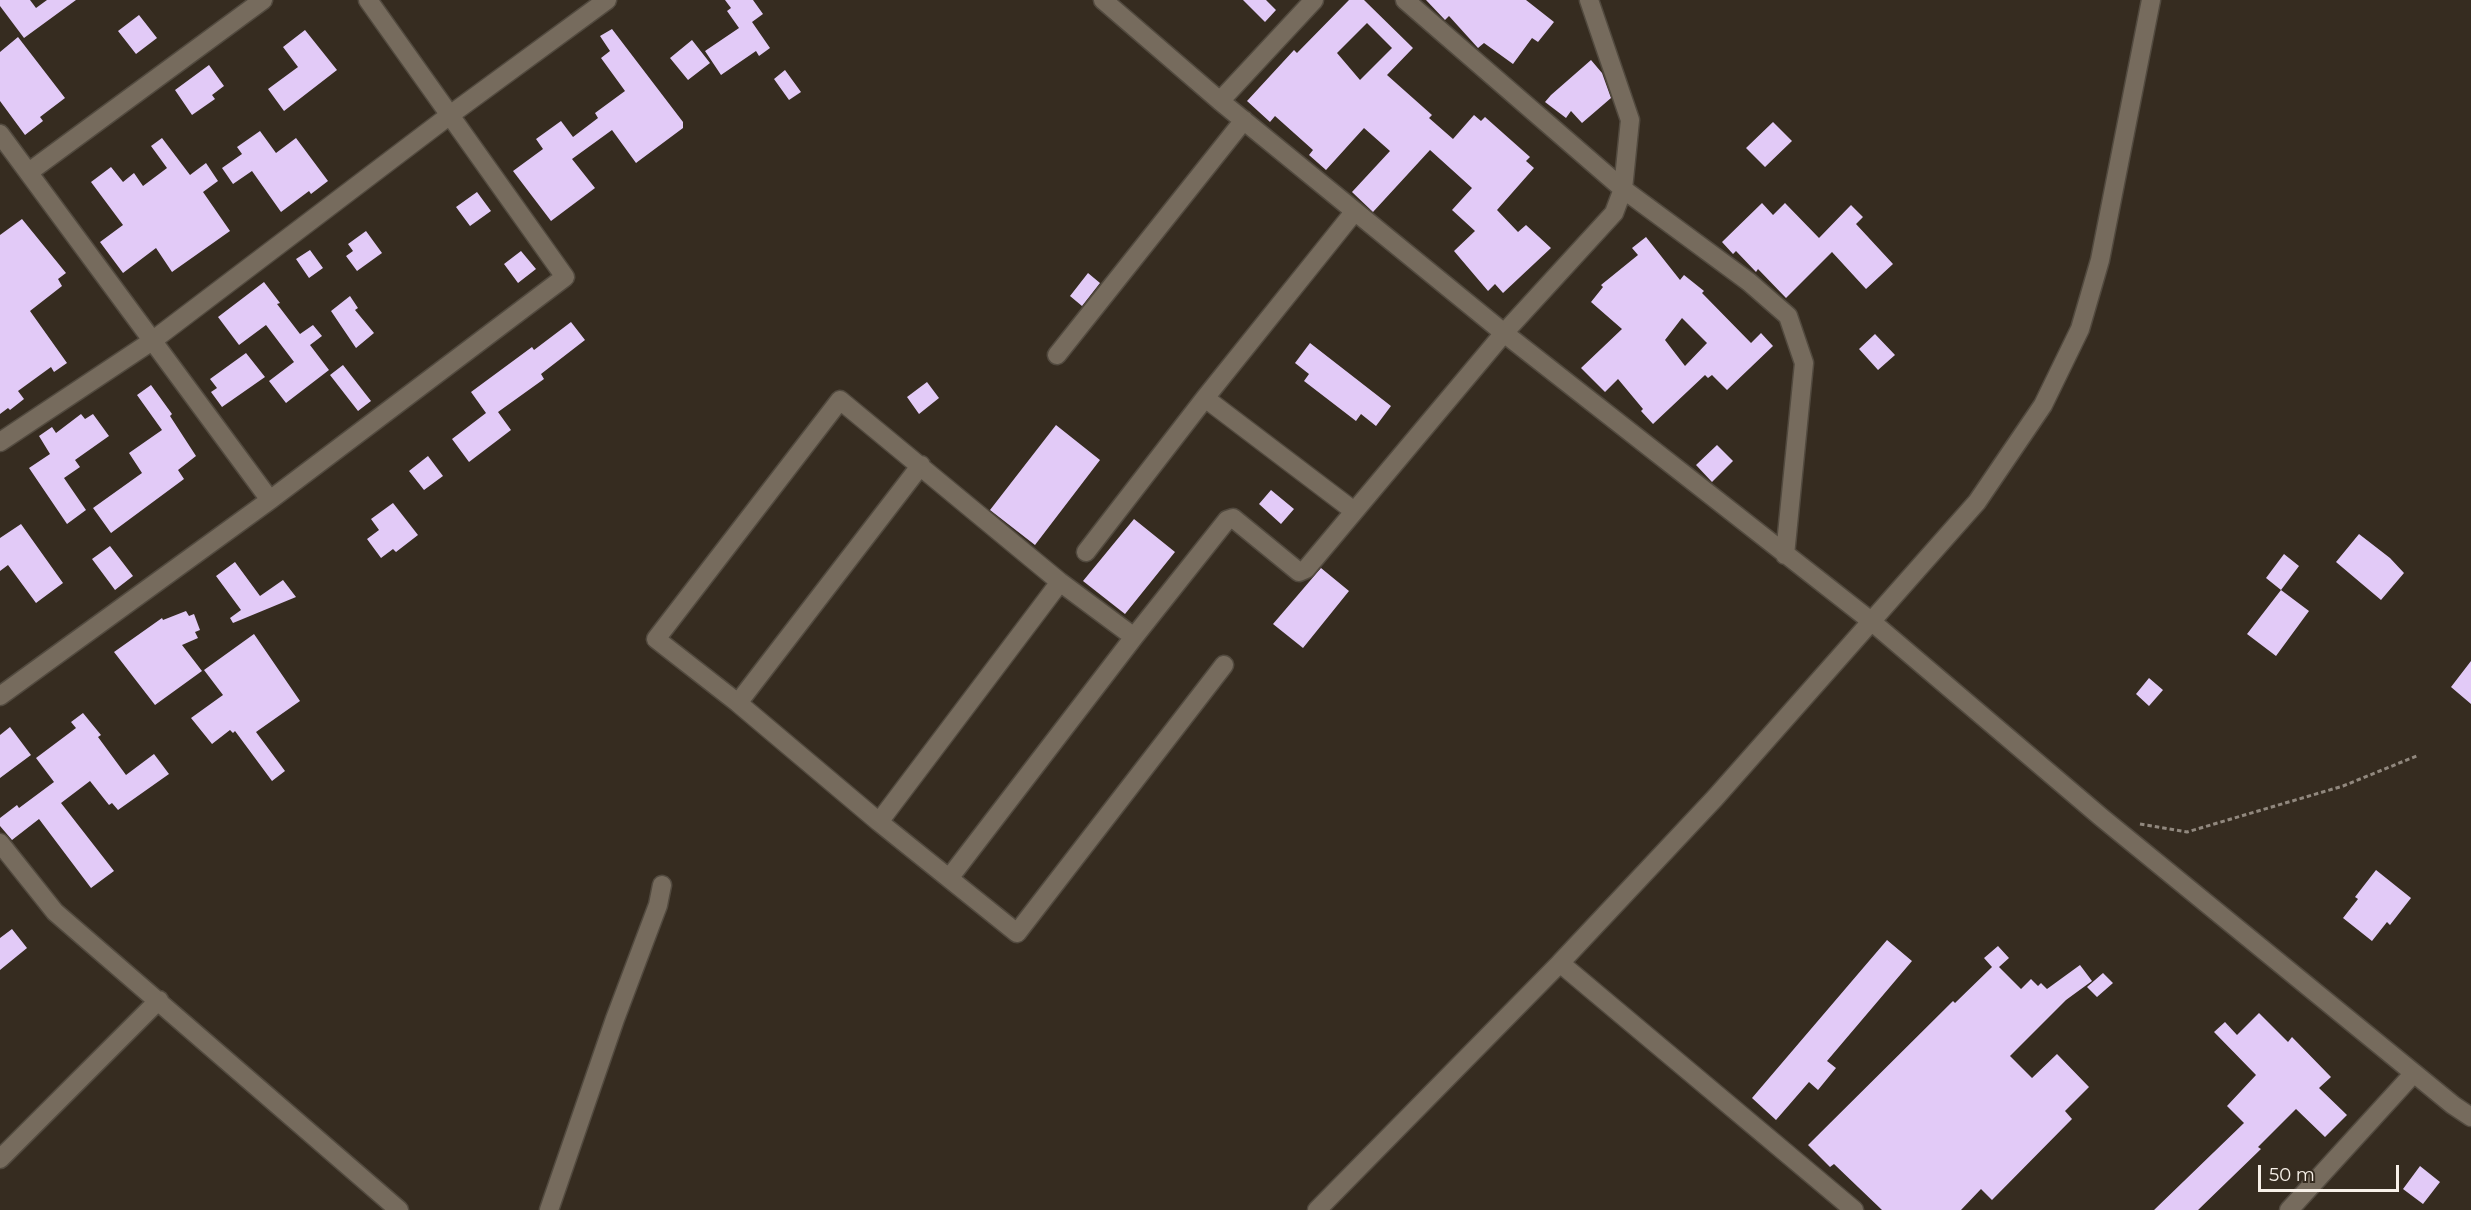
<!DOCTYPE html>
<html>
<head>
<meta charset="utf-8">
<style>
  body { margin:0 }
  #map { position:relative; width:2471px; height:1210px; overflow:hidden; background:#362c20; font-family:Montserrat,sans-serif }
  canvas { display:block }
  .scale { position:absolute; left:2258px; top:1165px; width:141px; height:27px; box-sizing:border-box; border:3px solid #f8f1e9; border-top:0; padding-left:8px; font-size:18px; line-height:21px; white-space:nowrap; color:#f8f1e9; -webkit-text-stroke:4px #362c20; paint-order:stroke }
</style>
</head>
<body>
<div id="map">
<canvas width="2471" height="1210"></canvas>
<div class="scale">50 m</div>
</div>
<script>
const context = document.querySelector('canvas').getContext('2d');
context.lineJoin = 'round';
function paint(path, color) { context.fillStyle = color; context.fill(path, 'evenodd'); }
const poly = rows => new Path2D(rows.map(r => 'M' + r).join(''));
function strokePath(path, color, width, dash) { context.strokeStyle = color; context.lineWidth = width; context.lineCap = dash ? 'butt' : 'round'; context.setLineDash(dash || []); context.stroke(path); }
paint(poly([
  [0,0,30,0,36,8,47,0,76,0,24,38,0,6],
  [725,0,753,0,763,14,752,22,770,48,759,56,756,51,721,75,705,51,739,28,727,11,731,8],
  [1243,0,1266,0,1276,10,1265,22],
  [1349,0,1364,0,1413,48,1387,75,1432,115,1429,118,1453,139,1474,115,1481,121,1485,117,1530,157,1526,161,1534,168,1497,210,1518,232,1526,225,1551,248,1503,293,1495,284,1488,291,1454,251,1475,231,1452,210,1472,188,1430,150,1373,212,1352,192,1390,151,1364,128,1326,170,1309,155,1313,150,1275,116,1270,122,1247,101,1294,50,1297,53],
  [1367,23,1392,48,1360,80,1337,53],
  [1426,0,1526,0,1554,22,1538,42,1532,38,1513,64,1484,43,1478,48,1449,16,1445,20],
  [139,15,157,38,136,54,118,31],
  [612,29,683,122,683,128,636,163,612,130,572,159,595,188,551,221,513,171,543,149,536,139,561,121,573,137,598,118,595,113,625,91,601,58,610,51,600,36],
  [305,30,337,70,284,111,268,89,298,67,283,47],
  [18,37,65,98,40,117,43,121,25,135,0,101,0,52],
  [692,40,710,63,688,80,670,58],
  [1591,60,1602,73,1611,98,1582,123,1571,111,1566,118,1545,102,1551,95],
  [209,65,224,86,212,95,215,99,192,115,175,90],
  [785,70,801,92,789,100,774,79],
  [1773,122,1792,141,1765,167,1746,148],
  [260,131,276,153,296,138,328,181,311,194,309,191,281,212,252,171,233,184,222,168,242,154,237,147],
  [162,138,190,175,206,163,218,181,203,192,230,231,172,272,156,248,123,273,100,242,123,225,91,182,111,167,123,182,134,173,143,186,167,168,151,146],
  [477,192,491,211,470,226,456,207],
  [1762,203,1773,215,1785,203,1819,238,1851,205,1863,217,1856,224,1893,264,1866,289,1832,252,1786,298,1758,269,1756,272,1736,251,1733,254,1722,242],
  [22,219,66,273,58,279,62,286,30,311,67,363,54,372,51,367,18,391,24,399,10,410,8,408,0,414,0,235],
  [366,231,382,253,357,271,346,256,353,251,348,244],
  [1646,237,1680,280,1684,275,1704,291,1702,293,1751,343,1761,333,1773,346,1727,390,1712,375,1708,378,1705,375,1653,424,1641,411,1643,409,1618,379,1605,392,1581,368,1622,329,1591,302,1603,287,1601,285,1638,255,1632,248],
  [1682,318,1707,343,1685,366,1665,340],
  [310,250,323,268,309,278,296,259],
  [521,251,536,269,518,283,504,264],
  [1088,273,1100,283,1082,306,1070,296],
  [264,282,280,303,277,304,300,334,313,325,322,336,310,345,329,370,286,403,269,381,294,362,266,325,239,345,218,317],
  [350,296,358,308,355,310,374,333,356,348,331,311],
  [571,322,585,340,541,374,544,379,498,412,511,430,469,462,452,439,486,413,471,392,532,347,534,350],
  [1875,334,1895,355,1878,370,1859,349],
  [1310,343,1391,406,1376,426,1361,414,1356,421,1304,381,1309,374,1295,363],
  [246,353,265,377,222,407,211,392,217,388,210,379],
  [343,365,371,401,358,411,330,375],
  [927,382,939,398,919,414,907,397],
  [151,385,172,414,170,416,196,456,178,470,184,479,111,533,93,508,142,473,129,453,162,430,137,395],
  [81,414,85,419,93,414,109,436,75,460,80,467,64,478,86,510,67,524,29,468,50,454,39,436,52,427,56,433],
  [1056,425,1100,460,1035,545,990,510],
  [1717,445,1733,461,1712,482,1696,465],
  [428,456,443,476,424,490,409,471],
  [1271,490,1294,509,1281,524,1259,504],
  [393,503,418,535,396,552,393,549,381,558,367,539,379,530,371,519],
  [1134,519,1175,552,1125,614,1083,581],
  [21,524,63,583,36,603,8,565,0,571,0,538],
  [2359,534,2390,558,2404,573,2381,600,2336,562],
  [110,546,133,576,115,590,92,559],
  [2284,554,2299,566,2281,590,2266,578],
  [235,562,260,596,283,580,296,597,233,623,230,618,241,610,216,576],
  [1321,568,1349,591,1303,648,1273,624],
  [2281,590,2309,611,2276,656,2247,634],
  [186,611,189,616,194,614,200,630,195,632,198,638,182,645,202,671,155,705,114,652,162,618,163,620],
  [254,634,300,701,256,732,285,771,272,781,235,731,233,733,230,730,212,744,191,718,223,695,204,670],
  [2471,661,2471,704,2451,687],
  [2149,678,2163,690,2149,706,2136,694],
  [83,713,101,735,98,737,126,775,154,754,169,774,118,810,112,803,109,805,90,781,61,803,114,871,91,888,39,819,12,840,0,826,0,818,17,805,19,808,54,782,36,758,76,728,71,722],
  [10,727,31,755,0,778,0,735],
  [2376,870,2411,898,2390,925,2387,922,2372,941,2343,918,2358,899,2355,897],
  [12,929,27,948,0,970,0,938],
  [1887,940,1912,961,1827,1061,1836,1068,1818,1090,1809,1082,1776,1120,1752,1098],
  [1998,946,2009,958,1999,967,2021,989,2031,979,2038,986,2041,983,2047,989,2080,965,2092,981,2066,1000,2010,1056,2032,1078,2057,1054,2089,1087,2065,1111,2072,1119,1992,1200,1981,1189,1961,1210,1882,1210,1834,1164,1830,1167,1808,1145,1953,1001,1955,1003,1992,967,1984,958],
  [2103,973,2113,983,2097,997,2087,987],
  [2259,1013,2288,1042,2292,1037,2331,1077,2319,1088,2347,1115,2325,1137,2296,1109,2258,1147,2261,1149,2198,1210,2154,1210,2244,1123,2227,1106,2256,1075,2214,1032,2225,1022,2237,1035],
  [2420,1166,2440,1182,2423,1204,2403,1189]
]), '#e2caf7');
const minor = poly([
  [1103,0,1220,101,1504,333,1871,621,2101,817,2453,1105,2471,1117],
  [1405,0,1623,189,1749,282,1788,316,1804,363,1785,555],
  [1220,101,1314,0],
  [0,134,270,500],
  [29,172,263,0],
  [1057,355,1244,120],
  [1205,398,1354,511],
  [0,442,152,341,450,115,607,0],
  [1086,552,1205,398,1355,211],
  [1134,637,1060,582,840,400,656,639,738,703,879,822,1017,933,1224,665],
  [0,696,270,500,565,277,368,0],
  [738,703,921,465],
  [879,822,1060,582],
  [0,843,55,912,399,1210],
  [950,877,1134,637,1227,520,1233,518,1299,572,1306,569,1504,333,1614,213,1623,189,1630,120,1589,0],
  [1560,963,1854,1210],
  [0,1159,159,1000],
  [549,1210,615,1019,658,905,662,885],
  [1317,1210,1560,963,1715,798,1977,502,2043,405,2080,329,2100,260,2151,0],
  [2289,1210,2414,1073]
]);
strokePath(minor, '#524a3f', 21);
strokePath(poly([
  [2140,824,2187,832,2343,786,2419,755]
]), '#91887e', 3, [4.5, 3]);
strokePath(minor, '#766b5d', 18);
</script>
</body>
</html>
